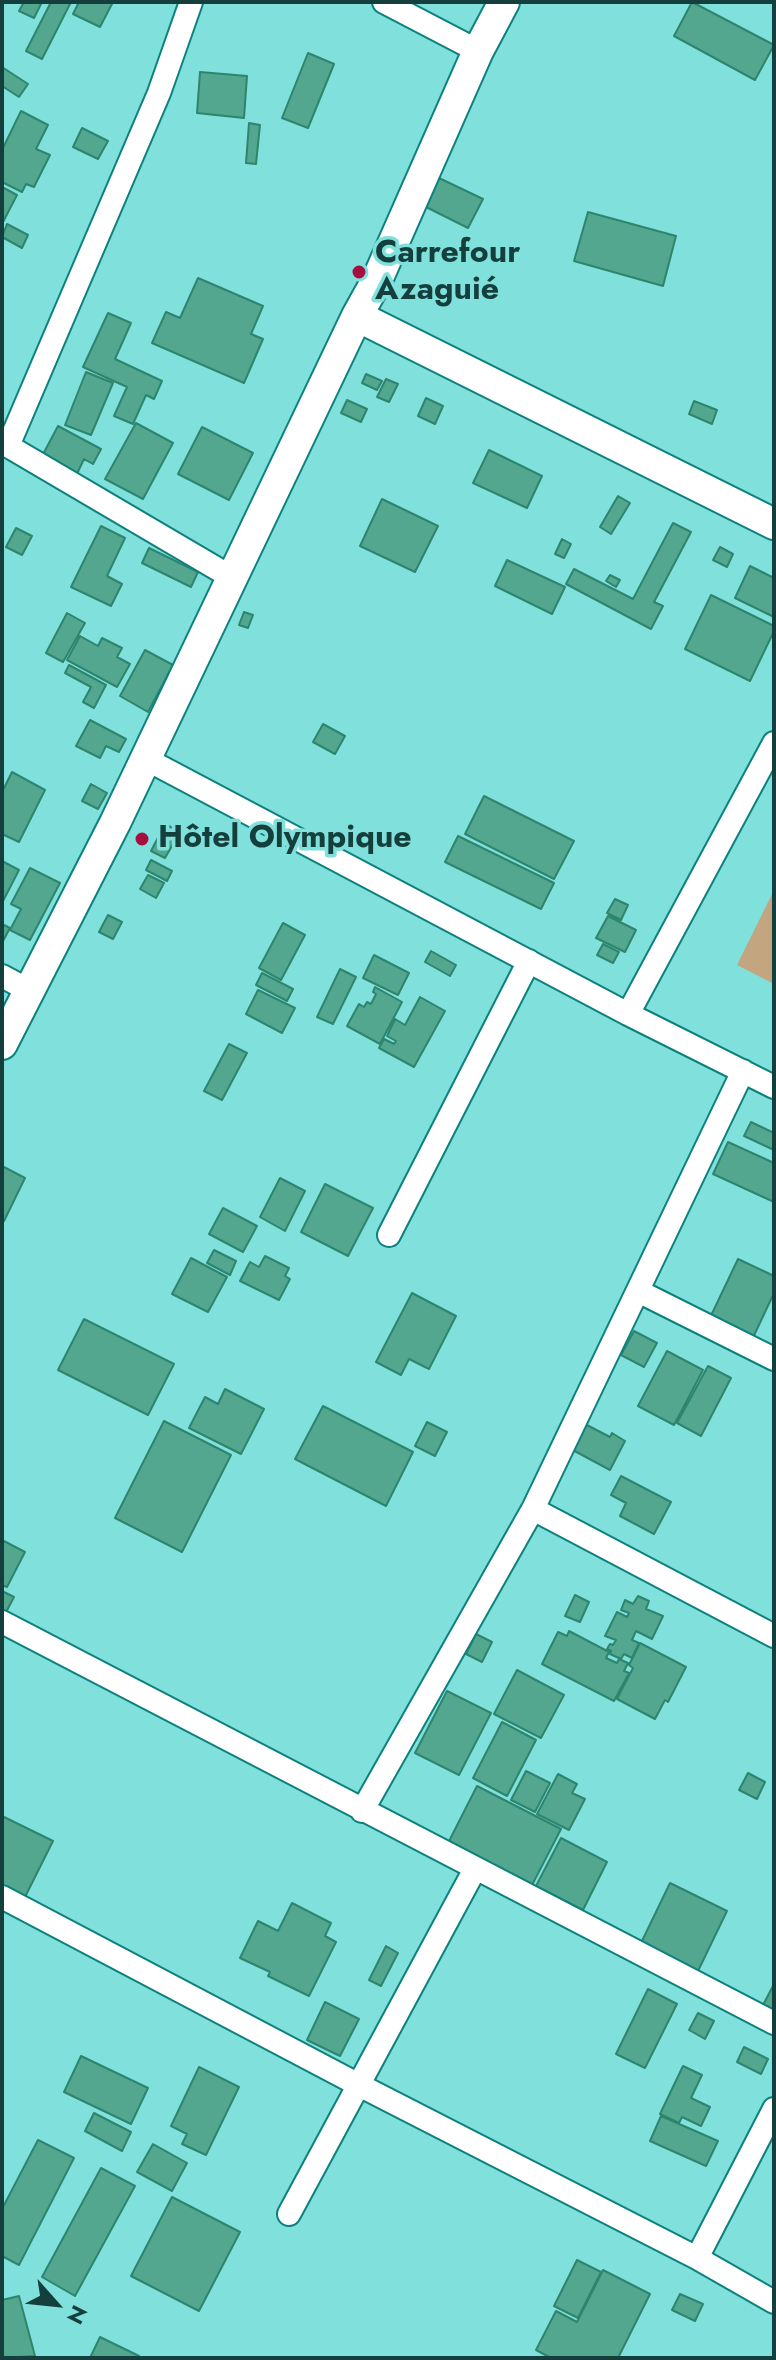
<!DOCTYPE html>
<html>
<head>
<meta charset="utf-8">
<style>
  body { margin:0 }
  #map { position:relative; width:776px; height:2360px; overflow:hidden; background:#80e0dc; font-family:Jost,sans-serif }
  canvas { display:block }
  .frame { position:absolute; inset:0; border:4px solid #153f3d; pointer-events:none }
  .north { position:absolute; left:16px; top:2264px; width:80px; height:80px; -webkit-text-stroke:6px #80e0dc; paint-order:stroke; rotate:117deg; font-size:22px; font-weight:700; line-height:32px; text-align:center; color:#153f3d }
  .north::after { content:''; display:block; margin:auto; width:28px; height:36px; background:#153f3d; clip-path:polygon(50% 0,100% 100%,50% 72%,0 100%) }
</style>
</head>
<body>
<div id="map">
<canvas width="776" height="2360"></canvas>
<div class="frame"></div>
<div class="north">N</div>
</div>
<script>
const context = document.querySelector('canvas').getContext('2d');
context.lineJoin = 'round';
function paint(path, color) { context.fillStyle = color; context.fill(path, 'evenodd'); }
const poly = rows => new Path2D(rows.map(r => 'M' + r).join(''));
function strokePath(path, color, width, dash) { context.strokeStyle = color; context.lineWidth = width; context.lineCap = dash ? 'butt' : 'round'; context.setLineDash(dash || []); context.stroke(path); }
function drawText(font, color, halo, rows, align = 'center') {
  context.font = font + ' Jost,sans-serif'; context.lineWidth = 7; context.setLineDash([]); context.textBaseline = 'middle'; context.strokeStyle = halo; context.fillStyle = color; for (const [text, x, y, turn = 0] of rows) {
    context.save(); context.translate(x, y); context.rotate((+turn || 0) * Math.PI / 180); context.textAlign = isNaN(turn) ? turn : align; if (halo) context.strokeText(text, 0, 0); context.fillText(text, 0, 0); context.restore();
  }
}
paint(poly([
  [774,890,774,984,737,965]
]), '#c3a580');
const building = poly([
  [24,2,42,2,34,18,19,11,24,2],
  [51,2,71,2,42,59,26,51,51,2],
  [79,2,113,2,100,27,73,14,79,2],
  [692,2,774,45,755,80,674,36,692,2],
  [308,53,334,64,308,128,282,118,308,53],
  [2,67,28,84,19,97,2,86,2,67],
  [200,72,247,76,244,118,197,113,200,72],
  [21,111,48,125,36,149,50,155,34,187,26,184,22,192,2,182,2,150,21,111],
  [249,123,260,125,256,164,246,163,249,123],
  [82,128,108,141,98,159,73,147,82,128],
  [439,178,483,199,468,228,424,206,439,178],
  [2,187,17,195,2,224,2,187],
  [588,212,676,236,663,286,574,261,588,212],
  [7,224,28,235,22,248,2,237,7,224],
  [198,278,263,306,251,334,263,339,244,383,152,343,166,312,180,318,198,278],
  [108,313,131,323,115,359,162,381,154,399,146,395,133,424,114,416,127,387,83,367,108,313],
  [86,372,113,383,91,435,65,425,86,372],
  [366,374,382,381,377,390,362,383,366,374],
  [386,379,398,384,389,402,377,397,386,379],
  [426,398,443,406,435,424,418,416,426,398],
  [347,400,367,409,361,422,341,413,347,400],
  [694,401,717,410,712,424,689,414,694,401],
  [136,423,173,443,143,499,105,479,136,423],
  [58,426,101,449,93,464,84,459,76,476,41,458,58,426],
  [202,427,253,453,229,500,178,474,202,427],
  [489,450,542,476,527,508,473,483,489,450],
  [618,496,630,503,611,534,600,527,618,496],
  [382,499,438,526,415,572,360,546,382,499],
  [673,523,691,532,654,602,663,606,651,629,566,584,574,569,633,599,673,523],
  [101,526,125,538,107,576,122,584,111,606,71,587,101,526],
  [16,528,32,536,22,555,6,547,16,528],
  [562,539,571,544,564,558,555,554,562,539],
  [720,547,733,554,727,567,713,560,720,547],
  [149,548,198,572,191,587,142,563,149,548],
  [507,560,565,587,552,614,495,586,507,560],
  [750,566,774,578,774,617,735,598,750,566],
  [610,575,620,580,616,587,606,581,610,575],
  [711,595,774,626,774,631,750,681,685,649,711,595],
  [244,612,253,615,248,628,239,625,244,612],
  [67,613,85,623,63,662,46,653,67,613],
  [80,636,98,646,102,638,122,648,117,657,130,664,117,687,67,660,80,636],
  [145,650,173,665,148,712,120,696,145,650],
  [69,665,106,685,94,708,83,702,91,687,65,673,69,665],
  [90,720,126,739,119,752,106,746,100,758,76,746,90,720],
  [323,724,345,736,335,754,313,742,323,724],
  [12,772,45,790,19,842,2,834,2,792,12,772],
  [91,784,107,793,98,809,82,801,91,784],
  [484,796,574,841,554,879,465,834,484,796],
  [165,824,180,832,165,858,151,851,165,824],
  [458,836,554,883,541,909,445,862,458,836],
  [151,860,172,871,167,881,146,870,151,860],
  [2,861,19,870,2,903,2,861],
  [30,868,60,883,30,940,10,930,21,909,11,904,30,868],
  [148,875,164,883,156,898,140,889,148,875],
  [615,899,628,905,621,920,607,913,615,899],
  [108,915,122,922,113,939,99,932,108,915],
  [608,916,636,930,625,952,596,938,608,916],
  [283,923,305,935,281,980,259,968,283,923],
  [2,924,10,928,2,943,2,924],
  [603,944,619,952,613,963,597,955,603,944],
  [431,951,456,965,450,976,425,962,431,951],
  [374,955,409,973,398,995,363,978,374,955],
  [340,969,356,977,333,1024,317,1017,340,969],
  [262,973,293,989,287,1001,256,985,262,973],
  [375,987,402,1002,380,1044,347,1026,359,1004,364,1007,367,1002,371,1004,376,994,373,992,375,987],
  [258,990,295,1008,282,1033,246,1014,258,990],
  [420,997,445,1011,414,1067,379,1048,384,1039,394,1044,396,1041,387,1036,395,1019,405,1025,420,997],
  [229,1044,247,1053,222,1100,204,1091,229,1044],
  [751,1122,774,1133,774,1150,744,1136,751,1122],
  [728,1142,774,1163,774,1202,713,1174,728,1142],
  [2,1166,25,1178,4,1221,2,1220,2,1166],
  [280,1178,305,1191,285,1231,260,1217,280,1178],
  [325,1184,373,1208,348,1256,301,1232,325,1184],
  [223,1208,257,1226,243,1252,209,1234,223,1208],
  [214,1250,236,1261,230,1275,207,1263,214,1250],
  [265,1256,289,1268,285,1276,290,1279,279,1300,240,1281,250,1262,259,1267,265,1256],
  [191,1258,227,1277,208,1312,172,1294,191,1258],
  [738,1259,774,1276,774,1293,750,1344,707,1324,738,1259],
  [412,1293,456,1316,429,1369,409,1359,401,1375,376,1362,412,1293],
  [84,1319,174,1364,148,1415,58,1370,84,1319],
  [634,1331,657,1343,644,1367,621,1355,634,1331],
  [667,1351,703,1370,674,1425,638,1406,667,1351],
  [708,1366,731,1378,701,1436,677,1423,708,1366],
  [225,1389,264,1409,241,1454,189,1428,205,1397,218,1404,225,1389],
  [323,1406,413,1452,386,1506,295,1459,323,1406],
  [164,1421,231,1455,182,1552,115,1518,164,1421],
  [427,1422,447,1432,435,1456,415,1446,427,1422],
  [583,1423,610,1437,612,1433,625,1441,610,1470,569,1448,583,1423],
  [621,1476,671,1502,654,1534,620,1516,626,1503,611,1495,621,1476],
  [2,1540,25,1552,7,1587,2,1585,2,1540],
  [2,1591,14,1597,3,1618,2,1618,2,1591],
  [575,1595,589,1602,580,1622,565,1616,575,1595],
  [638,1596,649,1601,646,1609,663,1616,652,1639,636,1631,632,1640,639,1643,632,1658,624,1654,621,1659,610,1654,611,1651,607,1649,610,1644,613,1645,616,1640,605,1636,617,1612,627,1617,629,1613,621,1610,625,1600,633,1604,638,1596],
  [569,1631,609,1652,606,1658,617,1663,619,1659,628,1663,624,1671,629,1673,614,1701,542,1664,558,1632,567,1636,569,1631],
  [476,1634,492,1642,482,1662,466,1654,476,1634],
  [640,1643,686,1667,668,1702,665,1700,655,1719,617,1699,633,1668,629,1665,640,1643],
  [517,1670,564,1695,541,1738,494,1714,517,1670],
  [447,1691,491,1713,459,1775,415,1753,447,1691],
  [502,1722,536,1740,507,1796,473,1778,502,1722],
  [526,1771,550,1783,535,1812,511,1800,526,1771],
  [748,1773,765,1782,757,1799,739,1790,748,1773],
  [558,1774,577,1784,572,1793,585,1799,569,1830,537,1814,558,1774],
  [477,1786,561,1829,530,1889,446,1847,477,1786],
  [2,1816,53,1841,25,1897,2,1886,2,1816],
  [561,1838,607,1862,583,1910,536,1886,561,1838],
  [670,1883,727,1911,698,1971,641,1943,670,1883],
  [292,1903,331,1923,325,1936,336,1942,309,1996,268,1976,270,1972,240,1958,258,1921,278,1931,292,1903],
  [386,1946,398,1953,381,1986,369,1980,386,1946],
  [774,1984,774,2011,763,2005,774,1984],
  [648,1989,677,2004,645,2068,616,2054,648,1989],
  [325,2002,359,2019,340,2056,307,2040,325,2002],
  [698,2013,714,2021,705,2039,689,2030,698,2013],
  [744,2047,768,2059,761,2074,737,2062,744,2047],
  [81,2056,148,2088,131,2124,64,2092,81,2056],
  [683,2066,702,2075,691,2098,710,2107,701,2126,682,2117,679,2123,660,2114,683,2066],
  [199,2067,239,2087,206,2155,182,2144,187,2134,171,2126,199,2067],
  [94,2113,131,2132,122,2151,85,2131,94,2113],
  [661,2116,718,2141,706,2166,650,2141,661,2116],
  [38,2140,74,2158,19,2265,2,2256,2,2209,38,2140],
  [153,2144,187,2163,172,2191,137,2172,153,2144],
  [101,2168,135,2186,75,2296,42,2277,101,2168],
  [172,2197,240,2232,199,2311,131,2276,172,2197],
  [577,2260,601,2272,578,2318,554,2306,577,2260],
  [603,2270,650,2294,618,2358,551,2358,536,2350,556,2311,577,2322,603,2270],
  [680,2294,703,2304,695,2321,672,2310,680,2294],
  [19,2296,35,2356,2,2358,2,2300,19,2296],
  [100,2337,139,2356,138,2358,90,2358,100,2337]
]);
paint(building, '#52a78e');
strokePath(building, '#2d856e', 2);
const street = poly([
  [191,2,159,93,8,446,231,577],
  [384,2,478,51],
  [144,758,628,1014,774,1087],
  [2,976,30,991],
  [628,1014,774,743],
  [389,1235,529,961],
  [638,1291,774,1359],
  [533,1509,774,1636],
  [2,1622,774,2023],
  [362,1811,533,1509,743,1071],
  [2,1897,357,2084,697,2258,774,2302],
  [289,2214,475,1869],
  [697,2258,774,2109]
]);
const secondary = poly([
  [357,316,774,524],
  [2,1044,115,823,357,316,377,280,478,51,504,2]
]);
strokePath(street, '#0d817e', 26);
strokePath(secondary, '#0d817e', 34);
strokePath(street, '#fff', 22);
strokePath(secondary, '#fff', 30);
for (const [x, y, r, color] of [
  [359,272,8,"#a60e3f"],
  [142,839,8,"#a60e3f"]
]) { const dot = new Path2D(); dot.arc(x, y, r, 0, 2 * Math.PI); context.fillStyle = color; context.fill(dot); strokePath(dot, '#80e0dc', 3); }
drawText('bold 32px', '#153f3d', '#80e0dc', [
  ["Carrefour",375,254],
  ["Azaguié",375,291],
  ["Hôtel Olympique",158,839]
], 'left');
</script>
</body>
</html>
